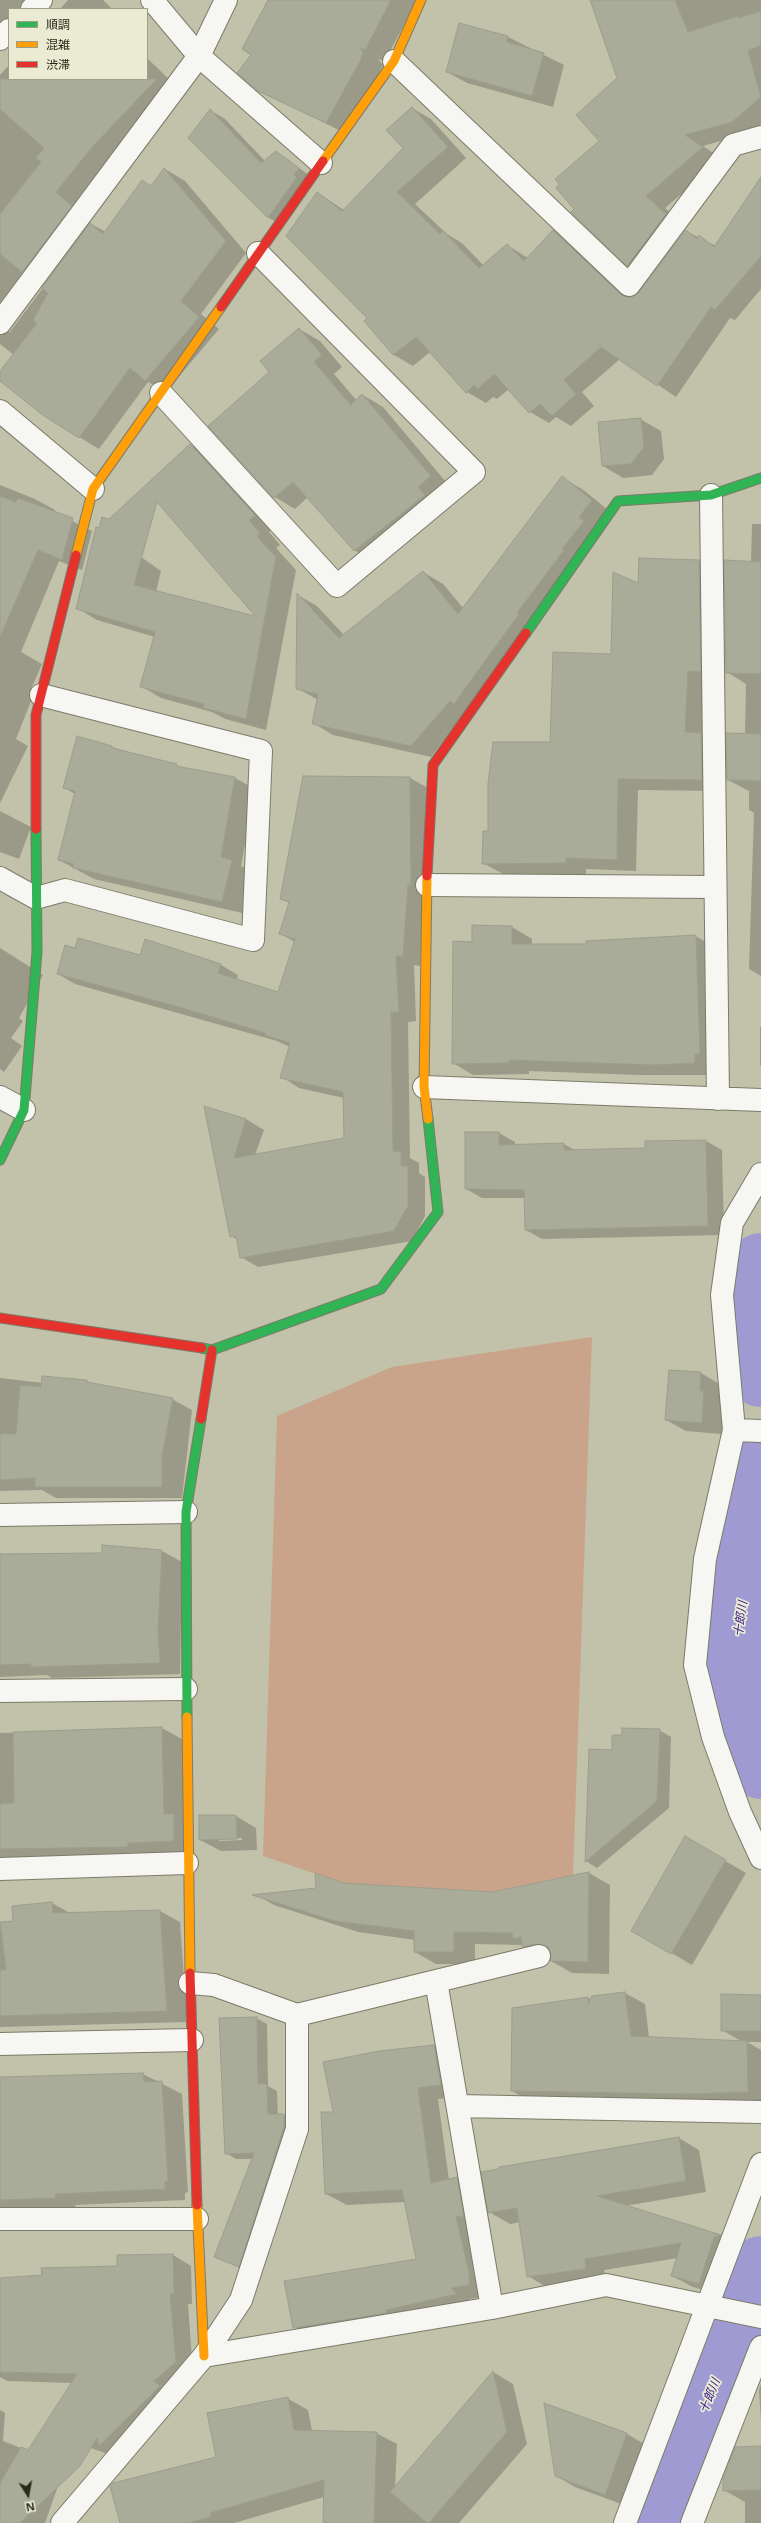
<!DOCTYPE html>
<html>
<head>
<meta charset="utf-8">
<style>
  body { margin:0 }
  #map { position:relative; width:761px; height:2523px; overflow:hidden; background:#c2c1aa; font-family:"Open Sans","Noto Sans JP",sans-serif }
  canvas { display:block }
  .legend { position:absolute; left:8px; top:8px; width:140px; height:72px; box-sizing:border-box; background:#ebebd4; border:1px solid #9f9e8a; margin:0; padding:5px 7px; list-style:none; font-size:12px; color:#2c2b1a }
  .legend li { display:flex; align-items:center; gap:8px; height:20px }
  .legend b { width:20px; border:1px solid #9f9e8a }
  .north { position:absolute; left:8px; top:2475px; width:40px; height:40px; -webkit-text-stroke:3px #ebebd4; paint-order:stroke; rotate:169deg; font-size:11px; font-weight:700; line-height:16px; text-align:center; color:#2c2b1a }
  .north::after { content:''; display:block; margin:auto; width:14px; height:18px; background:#2c2b1a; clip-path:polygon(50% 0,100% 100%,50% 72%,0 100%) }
</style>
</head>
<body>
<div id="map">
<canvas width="761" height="2523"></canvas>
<ul class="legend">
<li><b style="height:5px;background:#30b455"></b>順調</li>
<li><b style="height:5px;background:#ff9f0a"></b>混雑</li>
<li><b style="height:5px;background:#e5322d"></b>渋滞</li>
</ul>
<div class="north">N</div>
</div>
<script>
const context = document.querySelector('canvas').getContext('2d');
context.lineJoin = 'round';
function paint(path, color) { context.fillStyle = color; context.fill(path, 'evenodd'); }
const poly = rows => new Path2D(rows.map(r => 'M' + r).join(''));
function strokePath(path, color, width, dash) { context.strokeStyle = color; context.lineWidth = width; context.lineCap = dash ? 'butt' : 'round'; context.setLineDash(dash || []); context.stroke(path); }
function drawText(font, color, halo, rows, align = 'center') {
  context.font = font + ' "Open Sans","Noto Sans JP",sans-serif'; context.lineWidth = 3.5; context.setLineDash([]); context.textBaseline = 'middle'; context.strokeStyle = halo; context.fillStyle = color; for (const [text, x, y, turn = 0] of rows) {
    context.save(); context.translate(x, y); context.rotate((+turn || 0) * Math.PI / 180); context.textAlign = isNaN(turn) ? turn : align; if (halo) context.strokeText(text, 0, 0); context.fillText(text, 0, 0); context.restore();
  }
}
paint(poly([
  [592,1337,573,1875,492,1892,343,1883,263,1856,277,1416,392,1367]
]), '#c9a48a');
paint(poly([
  [0,0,28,0,18,9,9,9,9,18,0,26],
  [68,0,103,0,112,9,60,9],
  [269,0,417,0,385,61,378,59,383,65,347,134,258,90,252,55],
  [591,0,761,0,761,124,752,132,703,146,722,159,665,208,685,225,647,277,628,265,572,212,576,209,600,141,618,78],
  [460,24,508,37,564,65,553,107,467,83,447,72],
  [147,58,179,89,10,327,9,333,91,224,106,232,152,187,165,169,185,181,246,253,201,314,219,329,166,392,148,382,99,449,79,437,14,355,0,344,0,75,9,65,9,79,147,79],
  [412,108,431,119,466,158,415,204,447,234,462,243,484,266,507,245,528,258,554,231,573,242,631,298,633,298,640,293,686,231,716,246,761,187,761,289,735,320,730,318,676,397,620,359,582,392,594,406,571,426,556,417,549,423,530,412,509,389,497,399,493,397,486,403,467,392,430,352,413,366,394,355,366,321,369,318,318,193,344,210,404,148],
  [210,110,225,119,265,161,276,153,314,178,284,226,269,218,189,137],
  [299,329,320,341,342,367,334,374,357,401,363,395,383,407,451,488,374,562,354,550,308,497,295,509,275,497,270,372],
  [640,419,661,431,664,459,652,475,623,478,603,466],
  [190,445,211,456,275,527,269,532,280,545,276,548,296,570,266,730,225,719,212,712,161,698,141,686,155,637,97,620,77,608,117,540,161,571,156,592,258,618],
  [562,478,582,489,612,513,431,757,333,735,313,723,318,700,297,688,298,595,317,606,344,635,423,572,443,584,464,609],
  [0,485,35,499,55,510,54,512,92,531,82,570,59,561,21,652,42,664,29,694,33,696,16,739,28,746,0,803],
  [752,524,761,524,761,976,749,969,754,813,749,810,749,791,728,780,745,735,746,684,727,672,751,562],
  [699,561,719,572,721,791,638,790,636,871,586,869,586,874,503,874,483,863,489,832,612,655,639,585],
  [112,747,182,768,235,778,255,789,241,866,252,872,242,913,94,879,59,860,75,794,65,788],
  [410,778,428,788,420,966,414,965,416,1021,408,1022,410,1158,419,1163,419,1173,425,1177,425,1216,412,1241,258,1267,241,1257,238,1240,231,1236,206,1107,246,1119,264,1130,255,1155,345,1139,344,1098,299,1088,282,1077,290,1047,277,1041,75,984,58,974,76,949,221,965,238,975,237,980,279,993,295,942,281,934,290,903,281,899],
  [0,811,31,827,19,859,0,852],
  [512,927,532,939,532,945,587,945,695,936,716,947,715,1075,639,1075,529,1071,529,1074,473,1075,453,1063],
  [0,948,43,975,19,1018,23,1021,11,1038,22,1046,4,1072,0,1069],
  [760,1027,761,1027,761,1066,760,1065],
  [499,1133,515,1142,515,1145,564,1144,576,1151,646,1149,706,1141,722,1150,724,1235,542,1239,526,1230,525,1198,482,1198,466,1189],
  [670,1371,701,1373,721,1385,720,1401,724,1404,722,1434,686,1431,666,1420],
  [0,1378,43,1383,87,1381,92,1384,172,1399,192,1410,182,1498,56,1498,42,1490,0,1491],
  [162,1551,182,1562,180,1674,52,1678,47,1675,0,1677,0,1571,102,1554],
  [162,1728,182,1739,194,1853,0,1861,0,1733],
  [659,1730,671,1737,669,1808,597,1868,586,1861,613,1752,623,1736],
  [200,1816,236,1816,256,1828,257,1850,221,1851,200,1840],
  [242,1838,242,1840,219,1841,219,1839],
  [686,1838,746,1873,692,1965,632,1930],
  [589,1873,610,1885,609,1974,572,1973,551,1961,552,1957,544,1959,523,1945,475,1944,475,1964,436,1964,415,1952,415,1940,358,1932,274,1905,255,1894,317,1889,343,1884,492,1893],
  [52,1903,70,1913,160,1911,180,1922,187,2022,0,2027,0,1923,14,1922],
  [625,1993,645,2004,649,2037,741,2041,722,2030,761,1996,761,2042,747,2042,761,2050,761,2103,532,2102,512,2091,588,1998,591,2000],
  [256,2018,267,2024,268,2086,277,2091,278,2115,284,2115,295,2121,249,2272,216,2257,253,2159,236,2159,226,2153],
  [434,2046,454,2058,461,2096,438,2099,449,2180,457,2178,477,2190,489,2296,469,2299,476,2305,314,2339,294,2327,417,2260,406,2202,347,2205,326,2194,334,2113],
  [143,2074,182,2094,188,2192,185,2193,185,2200,75,2205,76,2209,0,2211,0,2082],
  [679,2138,699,2150,706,2192,625,2206,720,2236,739,2247,720,2295,693,2287,672,2276,678,2258,604,2270,606,2280,548,2288,528,2276,520,2222,510,2224,489,2212],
  [173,2255,191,2266,192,2304,188,2304,193,2372,111,2455,62,2438,72,2383,7,2381,0,2377,0,2279,118,2267],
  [493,2372,513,2384,527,2444,459,2523,324,2523,324,2497,234,2523,121,2523,217,2458,287,2398,308,2410,312,2431,376,2433,397,2444,395,2488],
  [761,2384,761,2422,759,2390],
  [0,2410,5,2413,3,2441,46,2458,64,2469,45,2523,0,2523],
  [627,2434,646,2445,624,2505,575,2487,556,2476],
  [761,2447,761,2523,745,2523,745,2502,724,2490]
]), '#0003');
strokePath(poly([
  [761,1266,755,1329,761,1374],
  [761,1470,752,1552,740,1609,736,1656,746,1712,761,1766],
  [660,2523,761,2269]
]), '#a09ad3', 66);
const building = poly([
  [268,0,391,0,365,50,360,48,363,52,361,59,326,123,258,91,237,73,251,55,242,49,268,0],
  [590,0,675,0,688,32,738,16,738,18,761,11,761,45,748,51,761,97,732,122,685,135,703,147,646,196,666,214,627,266,571,212,574,209,556,188,559,184,555,179,599,141,576,115,617,78,590,0],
  [459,23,508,36,507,42,544,53,532,96,446,72,459,23],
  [0,79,157,79,93,146,56,192,72,206,22,272,0,254,0,214,41,162,36,158,44,148,0,109,0,79],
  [412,107,448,147,397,192,440,234,443,231,479,268,507,244,524,261,553,230,620,294,626,297,633,297,639,292,686,230,697,239,699,235,714,247,761,177,761,256,715,310,711,307,657,386,601,347,564,380,576,394,552,416,540,404,529,413,494,374,478,389,474,385,466,393,416,337,393,355,364,321,367,318,286,236,317,192,342,211,403,148,386,130,412,107],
  [210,109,261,163,276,151,299,168,294,175,297,177,268,218,188,138,210,109],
  [164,168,226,241,181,301,199,317,196,321,145,381,130,368,79,438,44,416,0,381,0,371,37,323,33,320,48,293,42,288,90,223,103,234,142,180,151,186,164,168],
  [299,328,322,355,314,362,351,405,362,394,431,476,418,487,425,495,354,551,293,482,274,498,208,426,269,372,260,361,299,328],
  [641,418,644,447,631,464,602,466,598,422,641,418],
  [190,444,255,515,249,520,260,533,257,536,276,557,246,719,203,708,204,704,140,687,155,632,76,609,96,527,99,528,102,517,109,519,190,444],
  [157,502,255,616,134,585,157,502],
  [562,476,592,500,579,517,584,521,562,549,564,550,517,613,519,614,454,704,450,701,411,746,312,724,318,694,296,689,297,593,339,638,423,571,458,614,562,476],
  [0,496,16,502,18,498,73,518,62,560,38,550,0,637,0,496],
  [639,558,699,560,701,672,688,671,685,732,701,733,702,780,618,779,617,860,566,858,566,863,482,864,483,831,488,831,488,784,493,742,550,742,553,652,611,654,613,572,638,583,639,558],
  [724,560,761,562,761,674,726,673,724,560],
  [726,733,761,734,761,781,727,780,726,733],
  [77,736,112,746,112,748,177,764,176,766,235,777,221,857,232,860,222,902,73,868,74,864,58,860,75,791,63,788,77,736],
  [303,776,410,777,411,885,408,885,403,956,396,956,399,1012,391,1012,393,1151,401,1152,401,1166,408,1166,408,1206,394,1231,240,1258,236,1236,230,1237,204,1106,246,1119,234,1158,344,1138,343,1092,280,1078,290,1043,265,1035,265,1033,186,1009,57,974,65,945,75,948,78,938,140,955,145,939,221,964,218,973,278,992,295,939,279,934,289,902,280,899,303,776],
  [472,925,512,926,512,944,586,944,586,941,696,935,700,1054,695,1054,695,1063,654,1065,509,1060,509,1063,452,1064,453,941,472,942,472,925],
  [465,1132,499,1132,499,1145,564,1143,564,1150,645,1148,645,1141,706,1140,708,1226,525,1230,524,1190,465,1189,465,1132],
  [669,1370,701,1372,700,1391,704,1391,702,1423,665,1420,669,1370],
  [42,1376,87,1380,87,1382,173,1398,162,1456,162,1487,35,1487,35,1478,0,1480,0,1434,16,1434,20,1385,41,1387,42,1376],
  [102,1545,162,1550,158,1631,160,1663,31,1667,31,1664,0,1665,0,1554,102,1553,102,1545],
  [162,1727,164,1814,174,1814,174,1841,128,1843,128,1847,0,1849,0,1804,14,1803,13,1732,162,1727],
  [622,1728,660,1729,657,1801,585,1862,589,1749,612,1750,612,1735,622,1735,622,1728],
  [199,1815,236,1815,237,1839,199,1840,199,1815],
  [685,1836,726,1860,671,1954,631,1931,685,1836],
  [589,1872,588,1962,550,1961,551,1953,548,1947,536,1944,522,1947,521,1937,513,1939,512,1933,454,1932,454,1952,414,1952,414,1931,335,1921,252,1895,316,1888,315,1873,343,1883,492,1892,589,1872],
  [52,1902,53,1913,160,1910,167,2011,0,2016,0,1970,6,1970,0,1922,13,1921,12,1906,52,1902],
  [625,1992,631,2036,747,2041,748,2092,687,2094,511,2091,512,2008,588,1997,588,2004,592,1996,625,1992],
  [721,1994,761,1995,761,2031,721,2031,721,1994],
  [257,2017,258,2084,267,2084,268,2114,284,2114,284,2127,239,2267,214,2257,254,2153,225,2154,219,2018,257,2017],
  [434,2045,441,2085,418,2088,431,2183,457,2177,464,2216,456,2217,469,2272,469,2285,451,2288,457,2294,386,2310,387,2313,293,2328,284,2281,416,2259,402,2190,325,2194,321,2112,333,2112,323,2062,379,2051,434,2045],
  [143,2073,144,2082,162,2081,168,2181,165,2182,165,2189,55,2194,56,2198,0,2200,0,2077,143,2073],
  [679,2137,686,2181,597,2196,721,2235,714,2237,699,2284,671,2276,681,2243,585,2259,586,2269,527,2277,517,2208,488,2213,481,2172,499,2169,499,2167,679,2137],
  [173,2254,174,2294,170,2294,176,2362,154,2381,160,2386,99,2446,97,2438,80,2466,20,2523,0,2523,0,2483,21,2447,28,2450,77,2374,0,2372,0,2278,42,2275,41,2268,117,2266,117,2255,173,2254],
  [493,2371,507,2432,429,2523,427,2523,390,2492,493,2371],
  [288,2397,294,2430,377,2432,374,2523,323,2523,324,2480,210,2513,211,2517,189,2523,120,2523,110,2486,113,2483,216,2457,207,2413,288,2397],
  [544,2403,627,2433,605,2495,555,2476,544,2403],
  [761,2446,761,2490,723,2491,723,2479,735,2447,761,2446]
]);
paint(building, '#aaac9a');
strokePath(building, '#9c9e8d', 1);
const street = poly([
  [152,0,199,56,321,163],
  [32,9,41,0],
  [0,39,9,30],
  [394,61,629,285,733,145,761,137],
  [0,323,199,56,226,0],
  [161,393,337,586,474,472,258,253],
  [0,411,93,489],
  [711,495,718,1099],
  [0,878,36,898,65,890,253,940,261,751,41,695],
  [427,885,715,887],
  [424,1087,761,1100],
  [0,1097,24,1110],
  [761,1174,732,1223,722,1295,734,1430,705,1559,695,1665,713,1737,740,1812,761,1858],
  [734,1430,761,1431],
  [0,1515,186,1512],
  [0,1691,186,1689],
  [0,1869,187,1863],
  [436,1981,492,2308],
  [190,1983,214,1985,297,2015,539,1956],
  [0,2044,192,2040],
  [458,2106,761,2112],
  [0,2219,197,2219],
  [204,2356,492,2308,606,2285,761,2317],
  [62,2523,204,2356,241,2300,297,2129,297,2015],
  [625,2523,761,2164],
  [692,2523,761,2347]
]);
const fast = poly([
  [526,633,618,501,711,495,761,478],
  [0,1160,24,1110,37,952,36,829],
  [202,1348,212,1350,381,1289,438,1212,428,1119],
  [187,1717,186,1512,201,1419]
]);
const slow = poly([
  [323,161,394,61,421,0],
  [76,555,93,489,221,307],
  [427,876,424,1087,428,1119],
  [187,1717,190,1973],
  [197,2205,204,2356]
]);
const jam = poly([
  [221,307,323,161],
  [36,829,36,715,76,555],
  [427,876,433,765,526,633],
  [0,1318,202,1348],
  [201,1419,212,1350],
  [190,1973,197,2205]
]);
strokePath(street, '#7c7b69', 24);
strokePath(fast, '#7c7b69', 11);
strokePath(slow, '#7c7b69', 11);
strokePath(jam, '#7c7b69', 11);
strokePath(street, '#f6f6f2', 22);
strokePath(fast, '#30b455', 9);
strokePath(slow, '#ff9f0a', 9);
strokePath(jam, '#e5322d', 9);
drawText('italic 12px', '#3a2089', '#ebebd4', [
  ["十郎川",741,1619,-82],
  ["十郎川",710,2396,-68]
]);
</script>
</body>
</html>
